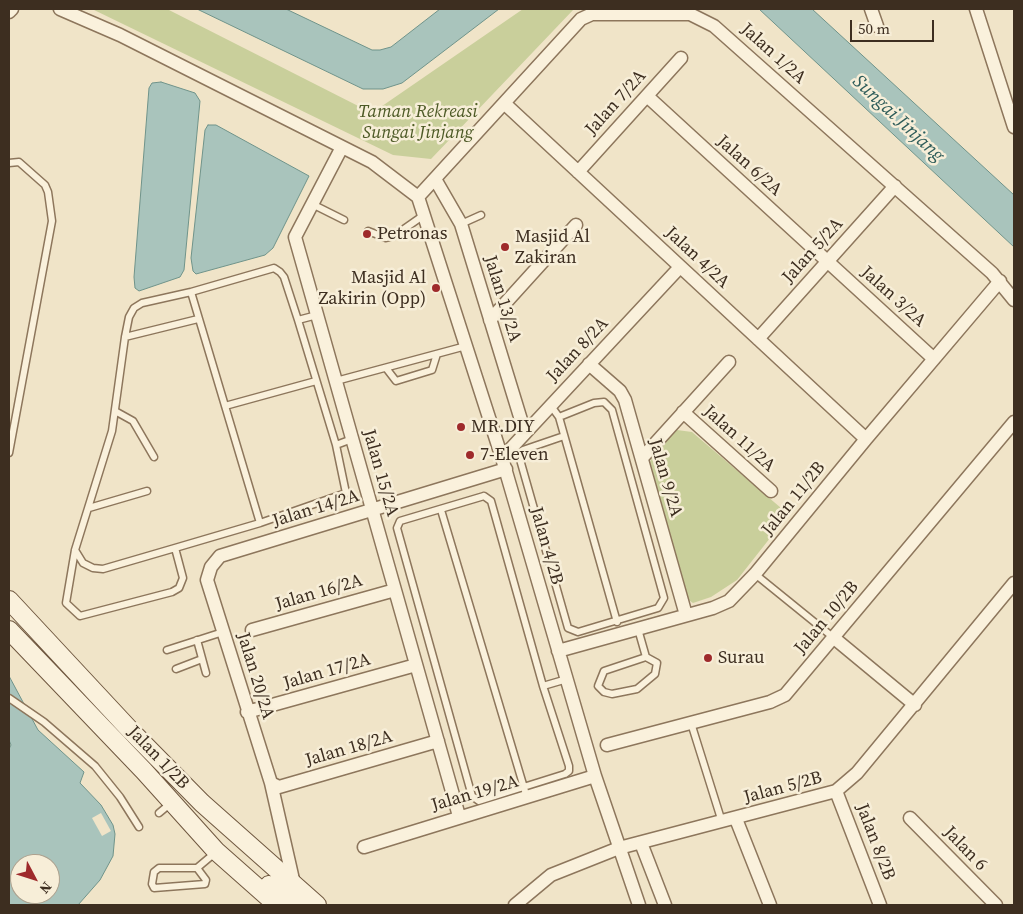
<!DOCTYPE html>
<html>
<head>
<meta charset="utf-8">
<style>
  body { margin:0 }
  #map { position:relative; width:1023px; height:914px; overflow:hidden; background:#f0e4c8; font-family:"Source Serif 4",serif }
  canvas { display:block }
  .frame { position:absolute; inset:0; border:10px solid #3d2e20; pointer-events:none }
  .north { position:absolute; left:10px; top:854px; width:50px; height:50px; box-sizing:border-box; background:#f7eed8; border:1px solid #ada18e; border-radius:50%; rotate:130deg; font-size:14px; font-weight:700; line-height:20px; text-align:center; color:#3d2e20 }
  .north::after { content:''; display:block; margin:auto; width:18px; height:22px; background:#9e2a2b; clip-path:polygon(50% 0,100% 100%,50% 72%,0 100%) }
  .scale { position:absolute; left:850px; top:20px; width:84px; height:22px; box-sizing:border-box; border:2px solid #3d2e20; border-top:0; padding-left:6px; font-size:15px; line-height:18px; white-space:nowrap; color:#3d2e20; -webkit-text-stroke:4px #f7eed8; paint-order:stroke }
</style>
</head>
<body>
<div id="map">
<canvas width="1023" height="914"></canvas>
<div class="frame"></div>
<div class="north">N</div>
<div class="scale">50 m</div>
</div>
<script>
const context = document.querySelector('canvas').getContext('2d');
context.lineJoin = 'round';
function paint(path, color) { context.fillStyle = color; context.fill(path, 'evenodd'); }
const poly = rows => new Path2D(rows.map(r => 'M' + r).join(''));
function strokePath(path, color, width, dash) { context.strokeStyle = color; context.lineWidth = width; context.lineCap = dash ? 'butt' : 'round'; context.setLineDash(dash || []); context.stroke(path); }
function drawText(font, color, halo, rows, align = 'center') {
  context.font = font + ' "Source Serif 4",serif'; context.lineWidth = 5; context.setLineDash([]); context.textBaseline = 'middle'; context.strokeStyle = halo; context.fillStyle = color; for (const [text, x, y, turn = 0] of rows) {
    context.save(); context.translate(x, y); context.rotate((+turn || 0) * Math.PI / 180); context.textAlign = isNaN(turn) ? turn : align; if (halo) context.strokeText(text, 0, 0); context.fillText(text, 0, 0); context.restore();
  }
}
paint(poly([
  [92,9,167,9,372,113,523,9,574,9,431,159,393,155],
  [677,430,692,432,781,508,785,519,737,580,711,597,693,603,687,599,650,462,654,453]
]), '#c9cf9b');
const water = poly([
  [197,9,286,9,372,50,380,50,391,47,440,9,499,9,402,83,383,89,363,89,197,9],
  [759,9,812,9,1014,195,1014,247,759,9],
  [161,82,195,93,200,101,184,270,180,277,139,291,135,288,134,277,149,88,152,83,161,82],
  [208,125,216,125,309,176,273,248,265,255,196,274,193,271,191,258,205,130,208,125],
  [9,676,38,730,84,772,80,783,101,805,113,825,115,834,113,856,100,880,78,905,9,905,9,749,11,745,9,740,9,676],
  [20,864,50,864,50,894,20,894,20,864]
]);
paint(water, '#a9c4bc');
strokePath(water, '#6f938a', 1);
paint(poly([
  [101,813,111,831,102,836,92,818]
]), '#f0e4c8');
const lane = poly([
  [9,163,19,162,45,185,48,192,52,221,9,453],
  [312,204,344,220],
  [461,224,481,215],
  [368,231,386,238,394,236,424,215],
  [191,292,260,523],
  [298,320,317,315],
  [125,337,198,319],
  [386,368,396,381,432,370,437,354],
  [336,381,466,346],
  [225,406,316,381],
  [551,406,559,417,617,622],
  [115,411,133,421,154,457],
  [559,417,594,403,604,402,612,410,664,598,658,608,578,632,568,628,519,456,523,450,564,436],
  [336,445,352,439],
  [484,496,491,501,543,686,569,766,569,771,565,774,479,801,472,796,397,528,400,521,484,496],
  [89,508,147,491],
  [441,510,525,791],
  [75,550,83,563,93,568,103,569,175,548,260,523,346,493,336,445,298,320,284,277,280,272,274,268,191,292,142,303,134,308,129,317,125,337,112,431,75,550,66,603,80,616,172,592,179,588,183,578,175,548],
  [755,574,834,638],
  [638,629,646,657],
  [197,640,206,673],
  [167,650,223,632],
  [646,657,657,663,655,674,637,689,612,694,604,692,598,686,604,671,646,657],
  [176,669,202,659],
  [543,686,567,679],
  [9,698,44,722,95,766,120,797,139,827],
  [691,723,722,822],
  [159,813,171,803],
  [197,868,206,880,205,884,154,888,152,884,154,872,159,868,197,868,216,852]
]);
const street = poly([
  [60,9,120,35,372,162,418,197],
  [871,9,877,26],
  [976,9,1014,127],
  [9,12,12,9],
  [647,96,934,359],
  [504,103,866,439],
  [342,147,295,237,459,816],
  [578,172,681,58],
  [435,179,461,224,525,433],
  [418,197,581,19,592,14,690,14,714,26,992,273,1014,300],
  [418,197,502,458,595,776,639,905],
  [490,320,576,225],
  [758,339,895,186],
  [589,364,620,391,625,400,686,615],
  [683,412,771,491],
  [502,458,680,267],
  [642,458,729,362],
  [252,630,395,590],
  [834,638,915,705],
  [558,651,713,608,729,601,755,574,866,439,1000,281],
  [247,712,416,665],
  [607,745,770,702,785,695,1014,422],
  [271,783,279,787,438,741],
  [836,791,880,905],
  [910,818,996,905],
  [736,819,770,905],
  [641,843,665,905],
  [364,847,595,776],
  [294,884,271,783,207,580,211,567,220,556,506,469],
  [515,905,551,875,619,848,836,791,857,773,1014,583]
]);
const secondary = poly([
  [9,600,131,731,202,803,317,905],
  [9,630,144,771,216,851,277,905],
  [269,885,294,905]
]);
strokePath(lane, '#8d765c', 9);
strokePath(street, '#8d765c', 15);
strokePath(secondary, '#6f573f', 20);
strokePath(lane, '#faf1dc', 6);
strokePath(street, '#faf1dc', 12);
strokePath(secondary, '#faf1dc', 18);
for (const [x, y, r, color] of [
  [367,234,5,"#9e2a2b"],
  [505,247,5,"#9e2a2b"],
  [436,288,5,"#9e2a2b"],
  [461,427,5,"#9e2a2b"],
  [470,455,5,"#9e2a2b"],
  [708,658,5,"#9e2a2b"]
]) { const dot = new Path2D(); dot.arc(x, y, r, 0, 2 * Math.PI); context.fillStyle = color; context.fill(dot); strokePath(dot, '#f7eed8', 2); }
drawText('18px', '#3d2e20', '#f7eed8', [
  ["Jalan 1/2A",773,54,42],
  ["Jalan 7/2A",616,103,-48],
  ["Jalan 6/2A",749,166,42],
  ["Jalan 5/2A",813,251,-48],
  ["Jalan 4/2A",697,258,43],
  ["Jalan 3/2A",893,297,42],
  ["Jalan 13/2A",502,299,73],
  ["Jalan 8/2A",578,350,-47],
  ["Jalan 11/2A",739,439,42],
  ["Jalan 15/2A",380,473,74],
  ["Jalan 9/2A",665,478,74],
  ["Jalan 11/2B",794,499,-51],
  ["Jalan 14/2A",316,509,-17],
  ["Jalan 4/2B",546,546,74],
  ["Jalan 16/2A",319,593,-16],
  ["Jalan 10/2B",827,618,-50],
  ["Jalan 17/2A",327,672,-16],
  ["Jalan 20/2A",255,676,73],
  ["Jalan 18/2A",349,749,-16],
  ["Jalan 1/2B",158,758,46],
  ["Jalan 5/2B",783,788,-15],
  ["Jalan 19/2A",475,794,-16],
  ["Jalan 8/2B",875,842,69],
  ["Jalan 6",965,849,46]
]);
drawText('italic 18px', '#4d5a26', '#f7eed8', [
  ["Taman Rekreasi",418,112],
  ["Sungai Jinjang",418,133]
]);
drawText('18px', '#3d2e20', '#f7eed8', [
  ["Petronas",377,234],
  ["Masjid Al",515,237],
  ["Zakiran",515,258],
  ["Masjid Al",426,278,"right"],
  ["Zakirin (Opp)",426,299,"right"],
  ["MR.DIY",471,427],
  ["7-Eleven",480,455],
  ["Surau",718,658]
], 'left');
drawText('italic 19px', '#2f5d5a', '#f7eed8', [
  ["Sungai Jinjang",898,119,43]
]);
</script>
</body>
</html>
